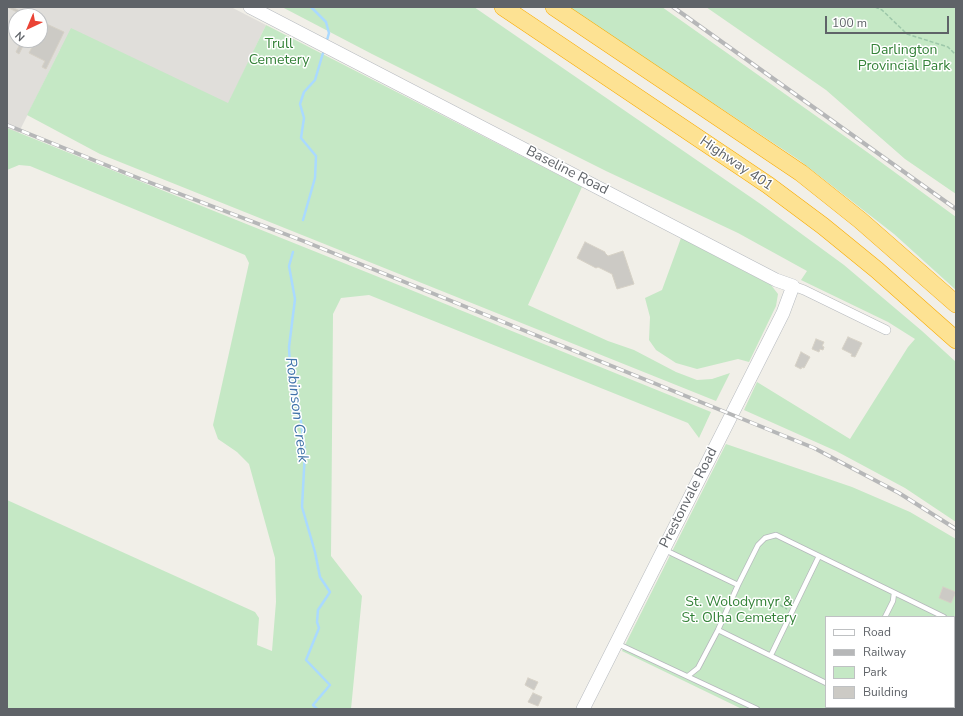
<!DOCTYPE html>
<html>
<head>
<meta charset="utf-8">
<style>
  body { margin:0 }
  #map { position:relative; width:963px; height:716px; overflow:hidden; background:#f1efe8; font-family:"Nunito Sans",sans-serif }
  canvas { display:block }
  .frame { position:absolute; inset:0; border:8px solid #5f6368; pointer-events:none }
  .legend { position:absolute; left:825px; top:616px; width:130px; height:92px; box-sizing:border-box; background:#fff; border:1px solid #bfc1c3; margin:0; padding:5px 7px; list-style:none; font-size:12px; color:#5f6368 }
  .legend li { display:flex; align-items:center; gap:8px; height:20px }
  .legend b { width:20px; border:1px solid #bfc1c3 }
  .north { position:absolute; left:8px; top:8px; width:40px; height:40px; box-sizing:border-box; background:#fff; border:1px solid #bfc1c3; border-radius:50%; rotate:224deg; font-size:11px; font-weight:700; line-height:16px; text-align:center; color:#5f6368 }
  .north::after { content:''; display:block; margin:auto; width:14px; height:18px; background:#ea4335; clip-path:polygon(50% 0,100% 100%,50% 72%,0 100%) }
  .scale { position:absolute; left:825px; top:16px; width:124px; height:18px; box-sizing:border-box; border:2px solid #5f6368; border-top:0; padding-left:5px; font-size:12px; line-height:14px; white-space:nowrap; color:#5f6368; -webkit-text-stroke:3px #fff; paint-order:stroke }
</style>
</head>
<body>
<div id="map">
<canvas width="963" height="716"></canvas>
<div class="frame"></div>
<ul class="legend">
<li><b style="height:5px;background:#fff"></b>Road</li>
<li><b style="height:5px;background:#b6b7b8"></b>Railway</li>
<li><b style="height:11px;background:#c5e8c5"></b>Park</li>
<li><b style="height:11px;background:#cccac5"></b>Building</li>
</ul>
<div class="north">N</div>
<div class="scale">100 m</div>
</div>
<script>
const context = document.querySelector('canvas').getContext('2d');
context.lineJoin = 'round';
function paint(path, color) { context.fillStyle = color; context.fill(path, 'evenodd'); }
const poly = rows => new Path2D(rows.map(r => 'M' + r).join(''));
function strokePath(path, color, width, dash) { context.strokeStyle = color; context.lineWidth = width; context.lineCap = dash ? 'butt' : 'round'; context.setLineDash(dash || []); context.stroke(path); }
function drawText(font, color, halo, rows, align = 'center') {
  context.font = font + ' "Nunito Sans",sans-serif'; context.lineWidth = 3; context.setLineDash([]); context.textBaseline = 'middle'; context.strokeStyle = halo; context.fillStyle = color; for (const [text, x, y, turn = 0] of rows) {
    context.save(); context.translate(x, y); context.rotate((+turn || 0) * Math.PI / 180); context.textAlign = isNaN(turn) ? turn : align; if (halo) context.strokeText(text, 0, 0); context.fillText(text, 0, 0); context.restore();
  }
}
paint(poly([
  [7,7,231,7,266,25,216,130,60,50,7,156],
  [16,16,40,16,40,40,16,40]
]), '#e0deda');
paint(poly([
  [282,7,474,7,762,205,844,265,922,331,956,362,956,522,905,488,836,451,744,410,757,382,850,439,908,347,915,339,888,322,801,280,807,271,738,233,606,171,372,54],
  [568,7,662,7,867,152,956,217,956,290,894,234,799,160],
  [706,7,956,7,956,194,905,159,826,90],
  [266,25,582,187,528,305,608,341,634,350,676,372,697,380,712,379,730,373,716,401,100,154,27,115,71,28,228,103],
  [7,128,406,288,711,412,699,438,688,423,369,295,341,298,333,314,331,556,362,596,351,709,7,709,7,500,255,612,259,618,257,645,272,651,276,602,275,558,249,464,237,452,218,439,213,425,249,263,245,255,30,166,19,165,7,170],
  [681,238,771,285,778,294,776,306,749,362,738,359,697,369,676,363,656,350,649,340,650,317,645,298,662,290],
  [726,444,852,487,910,512,956,539,956,647,954,646,954,617,826,617,826,707,880,707,879,709,742,709,622,651]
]), '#c5e8c5');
strokePath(poly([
  [311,7,326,22,329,33,327,40],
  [303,220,315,178,316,156,301,138,304,118,300,104,304,92,315,80,323,53],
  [293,252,289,266,295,299,289,347,291,385,300,414,305,452,302,507,315,552,320,577,330,592,318,610,317,622,319,628,306,660,330,685,313,705,317,709]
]), '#aadaff', 2.5);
const building = poly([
  [7,7,12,7,30,16,25,16,7,7],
  [40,21,64,32,46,69,42,67,45,61,29,53,36,40,40,40,41,26,40,21],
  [22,40,26,40,19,54,16,52,22,40],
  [585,242,605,252,605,253,608,256,623,251,634,284,617,289,612,274,598,267,596,268,577,258,585,242],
  [848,337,862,343,855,357,851,356,852,354,842,349,848,337],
  [816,339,824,342,822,346,824,347,823,350,820,349,819,352,812,349,816,339],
  [801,352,810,357,804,368,802,367,801,369,795,366,801,352],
  [943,587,956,592,951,603,939,598,943,587],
  [528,678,538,682,534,690,525,685,528,678],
  [533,693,542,697,538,706,528,702,533,693]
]);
paint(building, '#cccac5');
strokePath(building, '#d6d1c6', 1);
const lane = poly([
  [665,550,738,585,758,545,765,538,776,535,944,617],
  [885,617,893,601,894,593],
  [954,621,956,621],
  [718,630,826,683],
  [618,644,757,709],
  [771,655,819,556],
  [688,676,698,668,718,630,738,585],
  [840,709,841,707]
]);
const street = poly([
  [793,286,804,290,886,330]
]);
const secondary = poly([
  [250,7,776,280,793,286,783,313,583,709]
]);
const highway = poly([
  [503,7,768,185,823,226,877,270,956,340],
  [554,7,801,173,860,220,956,304]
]);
strokePath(lane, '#b5b8bc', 6);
strokePath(street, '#b5b8bc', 10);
strokePath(secondary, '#b6babf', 14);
strokePath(highway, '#f9ab00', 18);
strokePath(poly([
  [875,7,882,10,907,34,948,47,956,55],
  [780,605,787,609]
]), '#9cc7a9', 1.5, [4, 2]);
strokePath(lane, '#fff', 4.5);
strokePath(street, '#fff', 9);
strokePath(secondary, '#fff', 13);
strokePath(highway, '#fde293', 17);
const rail = poly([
  [673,7,956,209],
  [7,125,138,178,306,242,814,448,899,493,956,529]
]);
strokePath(rail, '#b6b7b8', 4);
strokePath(rail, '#fff', 2.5, [8]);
drawText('14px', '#348238', '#fff', [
  ["Trull",279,45],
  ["Cemetery",279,61],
  ["Darlington",904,51],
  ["Provincial Park",904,67],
  ["St. Wolodymyr &",739,603],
  ["St. Olha Cemetery",739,619]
]);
drawText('14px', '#5f6368', '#fff', [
  ["Highway 401",736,164,34],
  ["Baseline Road",567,171,27],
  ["Prestonvale Road",689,498,-63]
]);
drawText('italic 15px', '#4174aa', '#fff', [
  ["Robinson Creek",296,410,83]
]);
</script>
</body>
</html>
